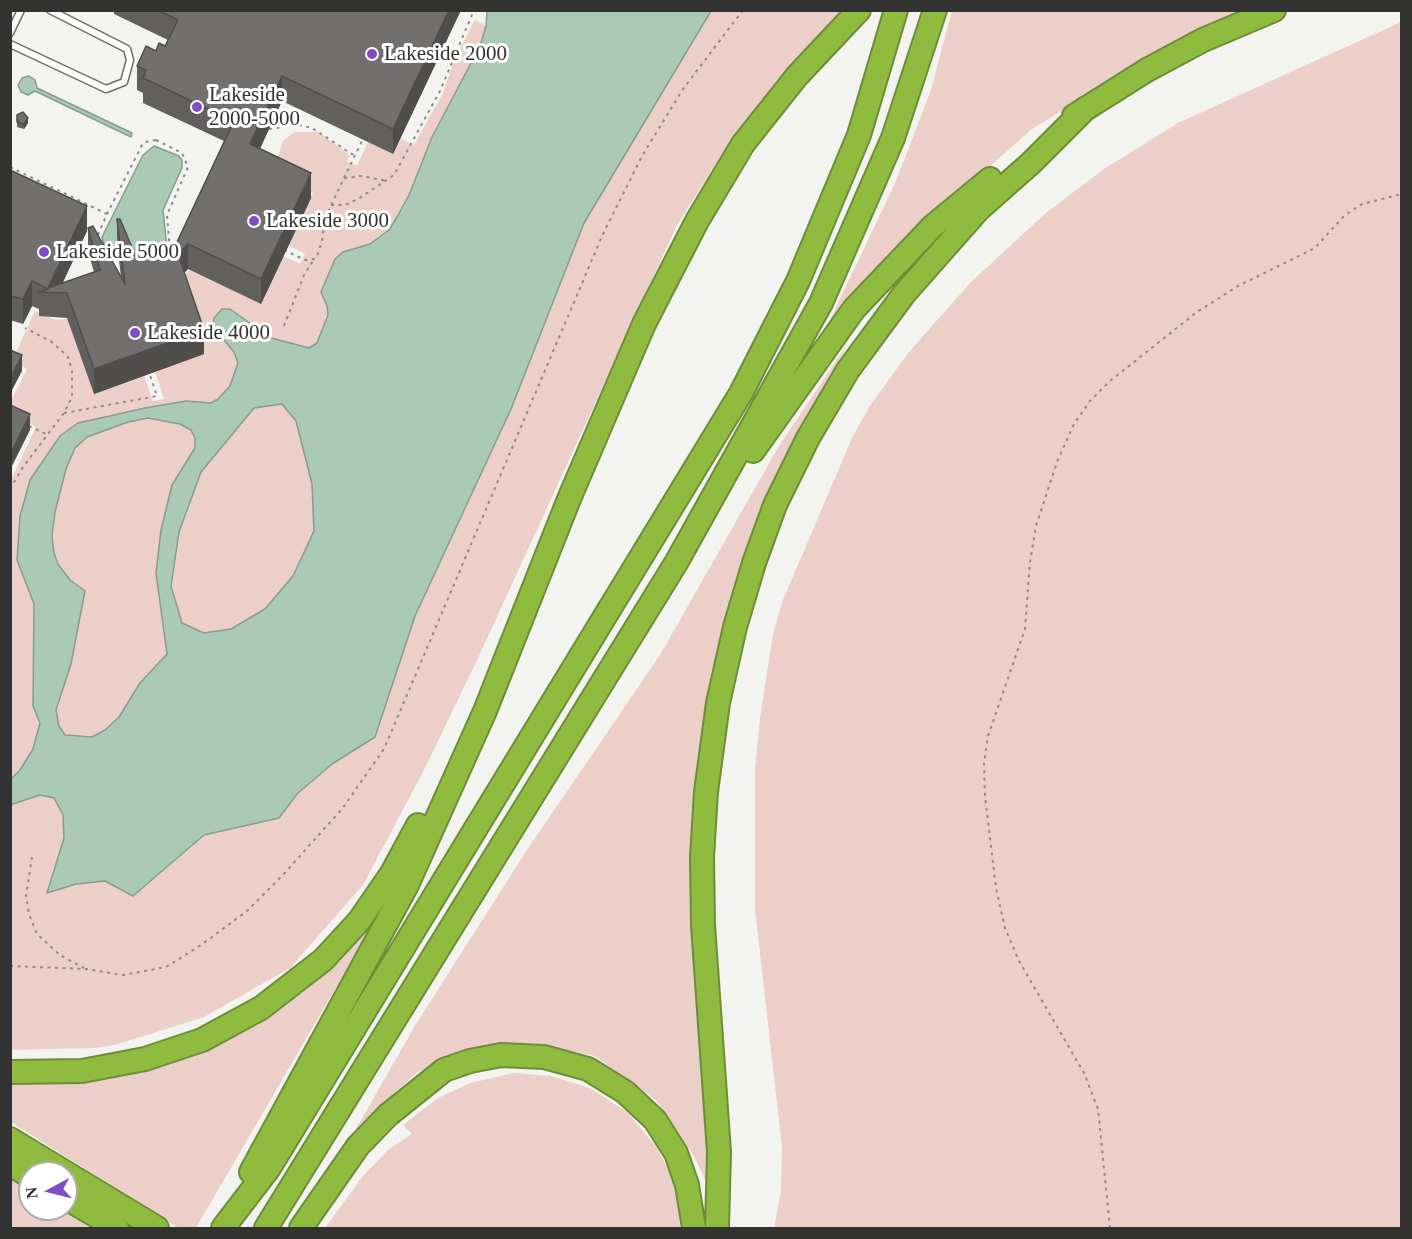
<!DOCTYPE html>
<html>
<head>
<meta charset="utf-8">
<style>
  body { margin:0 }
  #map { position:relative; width:1412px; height:1239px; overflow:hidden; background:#f3f3f0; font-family:Georgia,serif }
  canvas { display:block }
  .frame { position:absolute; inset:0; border:12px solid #323231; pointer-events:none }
  .north { position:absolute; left:18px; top:1161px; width:60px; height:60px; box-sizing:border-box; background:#fff; border:2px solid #adadad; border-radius:50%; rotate:263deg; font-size:16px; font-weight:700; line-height:24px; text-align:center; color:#323231 }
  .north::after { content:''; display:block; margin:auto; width:21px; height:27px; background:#814cc4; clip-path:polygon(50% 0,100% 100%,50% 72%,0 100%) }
</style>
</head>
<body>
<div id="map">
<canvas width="1412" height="1239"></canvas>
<div class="frame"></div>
<div class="north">N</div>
</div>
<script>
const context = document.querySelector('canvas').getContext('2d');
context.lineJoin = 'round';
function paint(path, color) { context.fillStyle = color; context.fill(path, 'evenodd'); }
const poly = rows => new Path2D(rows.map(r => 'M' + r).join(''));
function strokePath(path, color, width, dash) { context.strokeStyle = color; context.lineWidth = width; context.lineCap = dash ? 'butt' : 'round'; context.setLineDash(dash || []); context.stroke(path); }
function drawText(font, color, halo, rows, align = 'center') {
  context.font = font + ' Georgia,serif'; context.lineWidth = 6; context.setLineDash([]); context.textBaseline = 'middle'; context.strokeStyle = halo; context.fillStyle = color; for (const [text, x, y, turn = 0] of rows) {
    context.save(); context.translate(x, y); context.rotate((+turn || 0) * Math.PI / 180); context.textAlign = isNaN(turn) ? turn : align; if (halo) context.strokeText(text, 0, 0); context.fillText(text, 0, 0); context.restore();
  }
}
paint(poly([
  [711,11,841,11,779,78,727,146,677,225,478,658,425,768,363,885,290,968,204,1017,115,1045,94,1048,11,1050,10,805,40,795,54,798,63,815,64,838,47,893,76,884,105,881,133,895,204,835,279,818,297,794,332,764,375,737,415,616,511,409,584,223],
  [952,11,1249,11,1115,78,1032,129,882,262,819,343,896,181,931,90],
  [475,20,486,26,480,46,432,137,409,195,397,217,389,230,370,244,343,252,321,292,327,306,328,315,317,343,309,348,271,338,230,309,222,309,214,318,213,327,234,352,238,363,230,386,218,399,211,403,186,401,108,415,60,436,40,464,66,469,75,448,87,437,128,421,148,418,180,424,191,430,195,438,195,448,172,485,167,654,140,683,119,717,105,730,92,737,65,735,59,726,56,710,71,664,79,626,33,706,40,723,33,749,20,770,11,779,11,480,36,427,11,414,10,403,27,369,12,361,35,311,55,320,68,319,94,394,144,376,153,401,164,399,155,372,182,278,189,270,261,303,283,256,300,264,305,254,288,245,313,193,291,182,276,162,283,141,294,132,318,132,350,155,347,161,357,166,368,142,393,154,401,139,414,145,443,93,454,60],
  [1401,22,1401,1228,774,1228,781,1190,782,1147,755,909,755,770,760,718,773,634,783,600,852,438,869,407,909,352,971,282,1047,212,1104,169,1178,123],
  [848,343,796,440,748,549,711,674,694,814,692,915,712,1194,693,1154,657,1101,595,1056,532,1043,471,1048,418,1072,384,1102,345,1148,416,1024,529,847,660,655,779,446],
  [282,404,296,421,312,484,314,531,293,576,265,610,231,629,204,633,182,623,171,586,179,532,201,472,254,408],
  [369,918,375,920,196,1228,179,1228,11,1122,10,1081,67,1082,148,1070,205,1051,265,1018,303,992,339,957],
  [514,1073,551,1076,590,1088,628,1113,657,1148,677,1187,680,1228,325,1228,363,1176,389,1149,412,1134,403,1125,438,1098,470,1083],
  [10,1179,30,1191,30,1209,59,1209,90,1228,11,1228]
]), '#eccfc8');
const water = poly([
  [487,11,711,11,584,223,511,409,415,616,375,737,332,764,297,794,279,818,204,835,133,896,105,881,76,884,47,893,64,838,63,815,54,798,40,795,10,805,11,779,20,770,33,749,40,723,33,706,34,604,17,560,20,516,30,480,60,436,78,423,145,408,186,401,211,403,218,399,230,386,238,363,234,352,213,327,214,318,222,309,230,309,271,338,309,348,317,343,328,315,327,306,321,292,335,259,343,252,370,244,389,230,397,217,409,195,432,137,480,46,486,26,487,11],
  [282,404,296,421,312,484,314,531,293,576,265,609,231,629,204,633,182,623,171,586,179,532,201,472,254,408,282,404],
  [148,418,180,424,191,430,195,438,195,448,172,485,161,530,156,573,167,654,140,683,119,717,105,730,92,737,65,735,59,726,56,710,71,664,85,591,70,580,58,564,54,553,52,536,55,512,66,469,75,448,87,437,128,422,148,418],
  [29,76,35,80,37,88,132,133,131,137,35,91,28,95,21,92,18,85,22,78,29,76],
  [154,146,179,156,182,160,182,168,163,210,167,248,151,258,132,248,111,251,105,249,102,237,143,155,154,146]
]);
paint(water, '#aacab6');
strokePath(water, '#869c8e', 1.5);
const lane = poly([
  [10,33,21,10],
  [10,44,106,89,124,82,130,60,127,49,50,10]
]);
const highway = poly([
  [1074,116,1147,70,1203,40,1274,10],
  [753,451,854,309,933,226,990,179],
  [10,1072,82,1071,145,1059,202,1040,261,1008,323,960,359,921,392,873,418,825],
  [10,1139,157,1228],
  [10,1164,30,1176],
  [251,1172,407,885,485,711,569,499,644,324,697,221,743,144,797,76,859,10],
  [66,1198,117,1228],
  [223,1228,269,1168,741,393,798,281,859,135,896,10],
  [266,1228,676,563,821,303,893,138,935,10],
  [301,1228,358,1146,388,1115,444,1070,470,1061,501,1055,544,1057,588,1069,625,1092,655,1120,676,1153,687,1185,694,1228],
  [717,1228,719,1152,703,925,702,857,706,792,718,703,735,627,754,563,775,505,808,438,848,370,904,294,979,209,1031,163,1086,108]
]);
strokePath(lane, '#6e6e6b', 9);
strokePath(highway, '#6e8c39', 26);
strokePath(poly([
  [269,129,299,125,312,128,355,156],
  [156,140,182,153,188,167,167,215,170,251,167,256,151,261,126,252,106,254,97,245,97,237,107,214,142,145,145,142,156,140],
  [10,167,107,214],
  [344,178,364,137],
  [331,205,345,205,358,199,394,175,440,91,474,10],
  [284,250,305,260,314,259,317,256,322,241,325,218,344,178,362,176,387,181],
  [284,326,304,275,314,259],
  [64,413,157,396,149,372],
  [29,426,48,435],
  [10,489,23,467,64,413,72,397,72,371,68,357,52,342,25,328],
  [32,857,26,896,29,914,37,934,60,955,84,968],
  [10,966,86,969,123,975,166,967,201,945,247,911,282,876,342,809,384,749,603,234,642,156,683,89,743,10],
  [1110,1228,1098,1109,1084,1073,1019,961,1005,928,996,888,985,796,984,764,988,736,1025,629,1030,562,1036,526,1057,462,1074,424,1090,401,1110,381,1197,312,1238,286,1315,248,1344,216,1362,204,1402,194]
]), '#8c8c8a', 2, [3, 4.5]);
strokePath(lane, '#fff', 6);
strokePath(highway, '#8fbc3e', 22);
paint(poly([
  [114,10,461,10,393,154,282,101,260,149,311,198,261,304,188,269,184,273,204,354,94,394,67,318,39,316,39,309,32,306,23,324,10,320,10,170,87,231,62,283,94,272,88,252,88,228,121,277,117,244,117,219,136,257,177,242,224,141,143,103,143,93,137,90,137,66,156,51,165,46,168,40,114,14],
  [17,115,28,123,24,129,17,127]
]), '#62605f');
paint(poly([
  [449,10,461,10,393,154,393,129],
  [282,76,282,101,250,169,250,144],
  [28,118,28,123,24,129,24,124],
  [311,173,311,198,261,304,261,279],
  [87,206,87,231,58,293,48,288],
  [188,244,188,269,178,279,178,254],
  [32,281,32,306,23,324,23,299],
  [204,330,204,354,94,394,94,369],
  [22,355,22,371,10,394,10,379],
  [30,414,30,430,10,470,10,455]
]), '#504e4d');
const building = poly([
  [158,10,449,10,393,129,282,76,250,144,311,173,261,279,188,244,178,254,204,330,94,369,67,293,39,292,48,289,32,281,23,299,10,296,10,170,87,206,48,288,100,270,88,228,93,226,125,284,117,219,120,219,136,257,177,242,234,121,143,78,146,70,137,66,146,46,156,51,159,43,165,46,178,20,158,10],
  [23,112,28,118,24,124,17,122,17,115,23,112],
  [10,350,22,355,10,379,10,350],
  [10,405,30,414,10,455,10,405]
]);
paint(building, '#72706e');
strokePath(building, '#504e4d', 1.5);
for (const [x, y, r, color] of [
  [372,54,6,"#814cc4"],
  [197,107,6,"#814cc4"],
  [254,221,6,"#814cc4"],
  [44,252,6,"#814cc4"],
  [135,333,6,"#814cc4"]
]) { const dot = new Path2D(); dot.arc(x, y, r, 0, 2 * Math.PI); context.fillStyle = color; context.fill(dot); strokePath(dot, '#fff', 2); }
drawText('21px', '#323231', '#fff', [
  ["Lakeside 2000",384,54],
  ["Lakeside",209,95],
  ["2000-5000",209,119],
  ["Lakeside 3000",266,221],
  ["Lakeside 5000",56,252],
  ["Lakeside 4000",147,333]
], 'left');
</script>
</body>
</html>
